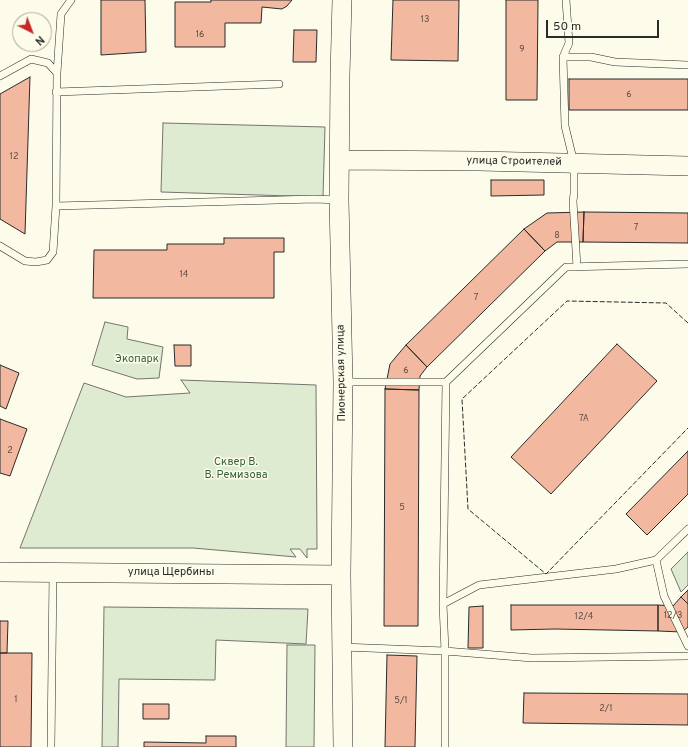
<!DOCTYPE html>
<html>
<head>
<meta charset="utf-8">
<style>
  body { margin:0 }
  #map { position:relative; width:688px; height:747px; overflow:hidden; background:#fdfbea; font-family:Overpass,sans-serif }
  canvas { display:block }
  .north { position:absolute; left:12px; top:12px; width:40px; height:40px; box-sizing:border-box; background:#fdfbea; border:1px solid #a9a89e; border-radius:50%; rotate:138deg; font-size:11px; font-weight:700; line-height:16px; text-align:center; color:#2b2b2b }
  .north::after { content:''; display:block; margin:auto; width:14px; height:18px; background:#c62828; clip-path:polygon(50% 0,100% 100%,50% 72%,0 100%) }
  .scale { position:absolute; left:546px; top:20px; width:113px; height:18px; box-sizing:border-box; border:2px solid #2b2b2b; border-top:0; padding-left:5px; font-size:12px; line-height:14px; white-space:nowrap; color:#2b2b2b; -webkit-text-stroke:3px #fdfbea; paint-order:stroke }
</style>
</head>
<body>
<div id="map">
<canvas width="688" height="747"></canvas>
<div class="north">N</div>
<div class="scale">50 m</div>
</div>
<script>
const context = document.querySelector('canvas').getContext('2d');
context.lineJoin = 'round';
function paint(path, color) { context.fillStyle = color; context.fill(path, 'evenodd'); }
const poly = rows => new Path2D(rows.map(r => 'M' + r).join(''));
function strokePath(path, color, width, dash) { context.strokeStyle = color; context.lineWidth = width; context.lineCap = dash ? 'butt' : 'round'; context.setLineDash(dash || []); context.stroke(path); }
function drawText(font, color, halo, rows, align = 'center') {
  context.font = font + ' Overpass,sans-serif'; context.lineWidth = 3; context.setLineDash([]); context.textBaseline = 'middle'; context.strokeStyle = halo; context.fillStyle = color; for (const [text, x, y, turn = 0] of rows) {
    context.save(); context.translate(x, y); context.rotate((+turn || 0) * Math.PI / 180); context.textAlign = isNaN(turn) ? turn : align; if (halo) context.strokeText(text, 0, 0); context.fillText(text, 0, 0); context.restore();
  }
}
const green = poly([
  [163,123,325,127,323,197,161,192,163,123],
  [105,322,128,327,127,339,163,347,159,378,137,379,92,365,105,322],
  [181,380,316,385,317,549,307,549,307,558,300,549,290,549,296,557,193,548,20,548,84,383,126,397,190,393,181,380],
  [688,552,688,585,681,592,671,569,688,552],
  [104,607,308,609,306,644,216,640,215,680,119,679,118,747,102,747,104,607],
  [287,645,315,645,314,747,286,747,287,645]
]);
paint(green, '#deebd1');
strokePath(green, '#74746e', 1);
const building = poly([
  [101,0,145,0,146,52,101,55,101,0],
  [211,0,292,0,287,6,282,9,262,7,261,23,225,23,225,47,175,47,175,2,211,2,211,0],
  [393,0,459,0,458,61,391,60,393,0],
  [506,0,538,0,537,100,506,100,506,0],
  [294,30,317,30,316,62,293,62,294,30],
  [30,77,25,234,0,219,0,94,30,77],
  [569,79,688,79,688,110,569,110,569,79],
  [491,180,544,180,544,195,491,196,491,180],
  [584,212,688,213,688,243,583,242,584,212],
  [584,212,583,242,557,242,545,251,524,229,547,213,584,212],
  [524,229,545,251,427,367,406,345,524,229],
  [224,238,284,238,284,252,274,252,274,298,93,298,94,250,167,250,167,244,224,244,224,238],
  [617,344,657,381,551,494,511,457,617,344],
  [174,345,191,345,191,366,175,366,174,345],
  [406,345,427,367,420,376,419,390,385,389,390,364,406,345],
  [0,365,19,373,6,409,0,406,0,365],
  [385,389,419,390,418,626,384,626,385,389],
  [0,419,27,429,10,476,0,473,0,419],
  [688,451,688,494,647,535,626,514,688,451],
  [688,590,688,604,681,597,688,590],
  [681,597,688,604,688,627,682,632,658,631,658,605,673,606,681,597],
  [511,605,658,605,658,631,555,629,511,630,511,605],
  [483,606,483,648,468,648,469,607,483,606],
  [0,621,8,621,7,653,0,653,0,621],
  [0,653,32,653,31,747,0,747,0,653],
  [387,655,417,656,415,747,385,747,387,655],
  [524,693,688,694,688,725,523,723,524,693],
  [143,704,169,704,169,719,143,719,143,704],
  [206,736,236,736,236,747,144,747,144,742,206,743,206,736]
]);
paint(building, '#f2b8a0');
strokePath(building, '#2b2b2b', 1);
const lane = poly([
  [566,0,569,43,563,57,565,126,574,163,574,194,573,201,577,267],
  [563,57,591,57,615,62,688,65],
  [57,73,61,14,71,0],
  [0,76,31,59,48,63,57,73,56,206,53,252,47,260,36,262,25,261,0,246],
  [56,92,279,84],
  [56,206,315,199,338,200],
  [343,382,446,382,566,267,688,264],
  [656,560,664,596,688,646],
  [443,604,479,585,616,569,656,560,688,529],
  [342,647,445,651,532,658,688,656],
  [51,747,53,573],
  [445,747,445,651,443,604,446,382]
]);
const secondary = poly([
  [342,0,340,75,339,200,343,382,341,575,343,747],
  [340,160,479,161,688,166],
  [0,572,341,575]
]);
strokePath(lane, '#2b2b2b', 8);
strokePath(secondary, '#2b2b2b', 20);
strokePath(lane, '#fdfbea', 7);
strokePath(secondary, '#fdfbea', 19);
strokePath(poly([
  [688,323,666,303,567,301,462,399,468,509,546,574,688,428]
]), '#2b2b2b', 1, [5, 2]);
drawText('9px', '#5d4e48', null, [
  ["13",425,20],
  ["16",200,35],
  ["9",522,50],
  ["6",629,95],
  ["12",14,157],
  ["7",636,228],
  ["8",557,236],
  ["14",184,275],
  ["7",476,298],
  ["6",406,371],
  ["7А",584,419],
  ["2",10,451],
  ["5",402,508],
  ["12/3",673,616],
  ["12/4",584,617],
  ["1",16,700],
  ["5/1",401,701],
  ["2/1",606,709]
]);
drawText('11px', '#2b2b2b', '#fdfbea', [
  ["улица Строителей",514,162,1],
  ["Пионерская улица",342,373,-91],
  ["улица Щербины",171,573]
]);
drawText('11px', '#34623c', '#fdfbea', [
  ["Экопарк",137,360],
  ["Сквер В.",236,463],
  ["В. Ремизова",236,476]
]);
</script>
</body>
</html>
